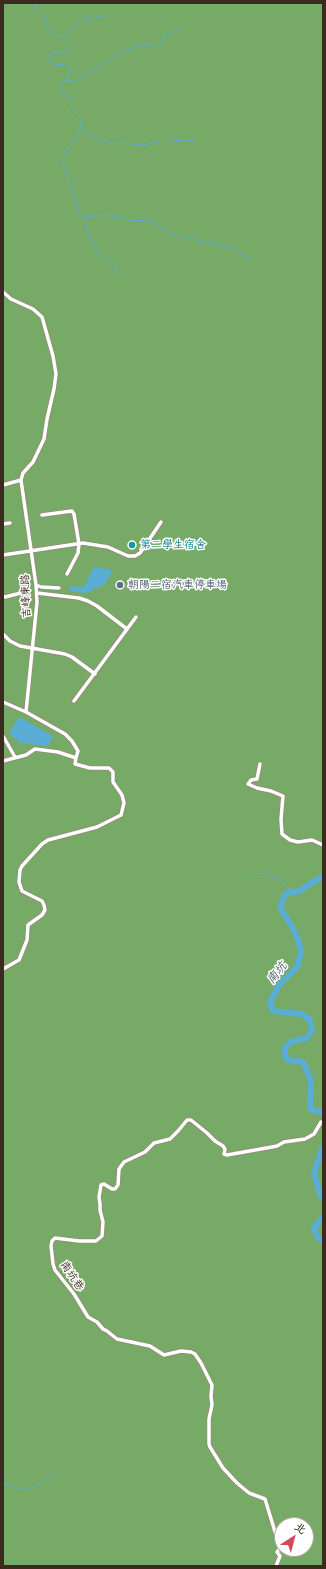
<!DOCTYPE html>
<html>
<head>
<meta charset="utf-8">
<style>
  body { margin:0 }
  #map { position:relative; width:326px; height:1569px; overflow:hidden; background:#f5e7d0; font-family:Delius,"LXGW WenKai TC",sans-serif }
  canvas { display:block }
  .frame { position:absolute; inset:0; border:4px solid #3b2a1e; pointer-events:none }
  .north { position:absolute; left:274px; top:1517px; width:40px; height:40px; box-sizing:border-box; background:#fff; border:1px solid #b1aaa5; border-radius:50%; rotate:36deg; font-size:11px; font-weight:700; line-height:16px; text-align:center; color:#3b2a1e }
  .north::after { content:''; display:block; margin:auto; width:14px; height:18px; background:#d1495b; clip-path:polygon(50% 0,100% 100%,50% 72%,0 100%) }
</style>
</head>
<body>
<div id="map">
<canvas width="326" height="1569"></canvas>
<div class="frame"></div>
<div class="north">北</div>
</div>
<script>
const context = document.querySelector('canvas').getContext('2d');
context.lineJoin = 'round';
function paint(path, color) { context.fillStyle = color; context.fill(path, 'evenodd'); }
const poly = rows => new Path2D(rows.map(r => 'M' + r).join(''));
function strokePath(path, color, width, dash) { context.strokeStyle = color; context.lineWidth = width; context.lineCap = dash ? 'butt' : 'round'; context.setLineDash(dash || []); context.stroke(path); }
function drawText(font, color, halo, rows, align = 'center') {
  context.font = font + ' Delius,"LXGW WenKai TC",sans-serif'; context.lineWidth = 3; context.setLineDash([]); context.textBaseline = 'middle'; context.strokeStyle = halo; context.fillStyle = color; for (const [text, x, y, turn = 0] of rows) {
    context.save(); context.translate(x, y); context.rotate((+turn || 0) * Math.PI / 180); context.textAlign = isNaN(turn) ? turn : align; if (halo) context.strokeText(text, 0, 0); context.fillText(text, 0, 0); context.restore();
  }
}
paint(poly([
  [3,3,323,3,323,1566,3,1566],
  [282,1525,306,1525,306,1549,282,1549]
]), '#76aa66');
paint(poly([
  [94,567,113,570,105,584,86,593,69,591,70,586,84,587],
  [19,717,53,736,48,746,20,743,9,733]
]), '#5aadd5');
strokePath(poly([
  [37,3,36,9,45,17,48,29,57,36,65,38,71,44,66,52,57,52,49,56,49,61,54,65,67,64,70,67,70,73,65,81,61,82,58,86,60,91,71,99,72,109,82,119,79,134,64,154,63,165,71,184,79,214,84,217,108,215,129,220,153,221,166,233,230,247,246,256,253,258],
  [65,38,79,20,102,16],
  [66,81,75,81,128,49,146,44,156,46,160,44,166,34,179,29],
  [80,133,88,134,112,144,122,143,143,145,158,142,185,140,196,141],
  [84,218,88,234,100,255,112,263,119,275],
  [242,874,270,873,293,892],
  [3,1483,14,1488,31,1488,39,1485,49,1477,58,1474]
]), '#5aadd5', 1);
strokePath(poly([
  [323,876,299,891,285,894,280,907,295,932,301,949,298,966,279,985,270,1002,273,1011,302,1014,310,1020,312,1030,307,1038,292,1041,285,1048,285,1056,288,1060,303,1062,311,1080,310,1109,323,1113],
  [323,1147,322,1148,314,1173,320,1195,323,1198],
  [323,1217,314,1228,318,1238,323,1241]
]), '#5aadd5', 6);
const street = poly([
  [3,292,11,299,33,309,42,317,53,356,56,374,54,389,47,419,44,439,33,462,23,473,21,480,36,585,37,602,26,712],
  [3,485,21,480],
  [42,515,72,511,74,514,79,544,78,553,67,574],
  [3,524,10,523],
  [3,555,83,543,108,547,128,556,135,556,140,553,161,522],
  [36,585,41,587,59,588],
  [37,593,79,598,88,601,97,606,127,629],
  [3,596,5,597,25,592],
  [3,634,10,641,20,646,65,654,72,657,95,674],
  [74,701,136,617],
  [3,702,26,712,65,734,72,741,78,751,76,758,58,752,35,749,26,755,3,761],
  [3,736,15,757],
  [260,764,257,779,251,780,248,784,257,788,271,791,283,796,281,819,282,834,290,840,298,842,312,840,323,845],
  [3,969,19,960,27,940,28,925,42,915,45,910,44,905,42,901,22,891,19,882,20,870,22,866,42,844,48,840,97,827,121,815,124,803,122,795,113,782,113,772,109,768,90,768,75,764,76,758],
  [276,1566,280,1556,277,1552,280,1548,265,1499,249,1493,237,1483,223,1468,210,1447,209,1444,209,1419,212,1405,211,1396,212,1385,201,1363,195,1354,191,1352,181,1351,164,1355,150,1346,117,1339,107,1331,103,1329,97,1322,88,1317,74,1294,55,1270,53,1264,51,1246,52,1241,55,1238,79,1241,96,1241,102,1236,103,1222,100,1210,100,1204,99,1197,101,1185,104,1184,112,1189,115,1189,118,1185,119,1169,124,1162,145,1152,154,1143,170,1139,178,1131,187,1120,191,1120,207,1133,215,1141,223,1146,225,1149,224,1154,227,1155,272,1147,277,1146,284,1142,305,1139,314,1134,321,1122]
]);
strokePath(street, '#988877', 5);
strokePath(street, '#fff', 3.5);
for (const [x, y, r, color] of [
  [132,545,4,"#0f9aa8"],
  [120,585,4,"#5c6f8a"]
]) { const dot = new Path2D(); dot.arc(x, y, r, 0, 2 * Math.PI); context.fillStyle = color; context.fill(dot); strokePath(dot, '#fff', 1.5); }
drawText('11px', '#0d838f', '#fff', [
  ["第二學生宿舍",140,545]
], 'left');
drawText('11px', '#4e5e75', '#fff', [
  ["朝陽二宿汽車停車場",128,585]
], 'left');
drawText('11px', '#3b2a1e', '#fff', [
  ["吉峰東路",26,596,-92],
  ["南坑巷",72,1276,56]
]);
drawText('italic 12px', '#475e67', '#fff', [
  ["南坑",277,973,-50]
]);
</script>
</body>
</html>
